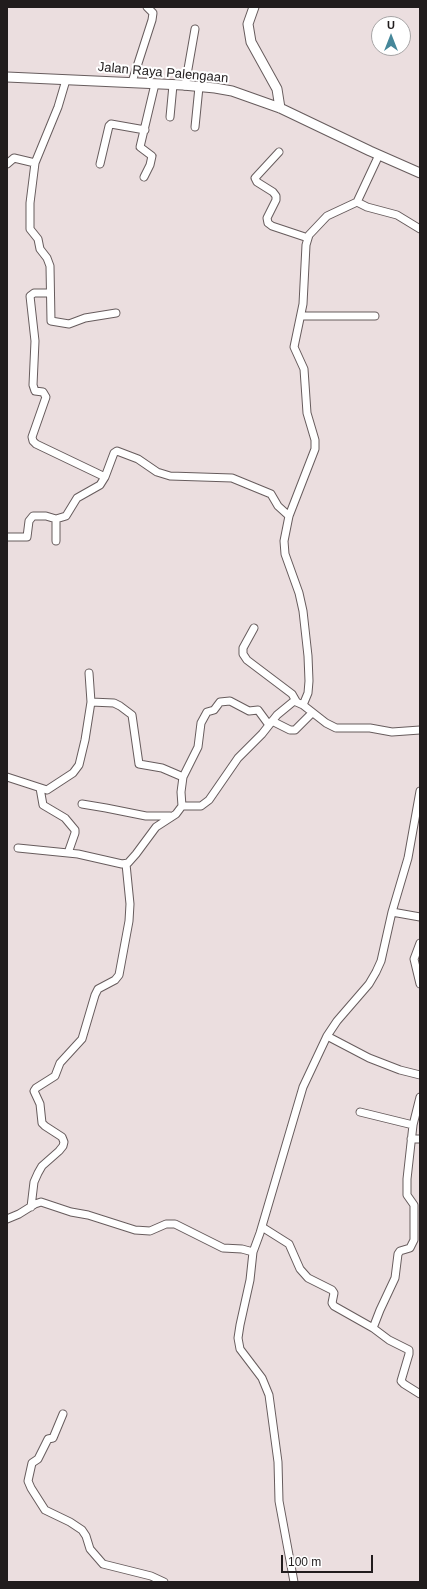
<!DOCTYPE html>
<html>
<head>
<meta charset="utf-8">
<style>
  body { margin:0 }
  #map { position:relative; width:427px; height:1589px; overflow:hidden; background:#ebdedf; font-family:Arial,sans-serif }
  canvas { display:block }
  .frame { position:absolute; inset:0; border:8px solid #211c1d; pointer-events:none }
  .north { position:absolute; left:371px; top:16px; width:40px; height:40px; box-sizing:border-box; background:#fff; border:1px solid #a6a4a5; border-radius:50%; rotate:0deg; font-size:11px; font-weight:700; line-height:16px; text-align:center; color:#211c1d }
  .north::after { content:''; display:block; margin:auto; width:14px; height:18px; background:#46879a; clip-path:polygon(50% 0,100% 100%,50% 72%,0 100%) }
  .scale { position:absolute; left:281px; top:1555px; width:92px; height:18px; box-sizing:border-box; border:2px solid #211c1d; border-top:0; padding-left:5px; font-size:12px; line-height:14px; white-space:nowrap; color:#211c1d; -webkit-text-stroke:3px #fff; paint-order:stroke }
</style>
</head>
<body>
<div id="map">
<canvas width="427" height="1589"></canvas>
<div class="frame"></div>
<div class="north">U</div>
<div class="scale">100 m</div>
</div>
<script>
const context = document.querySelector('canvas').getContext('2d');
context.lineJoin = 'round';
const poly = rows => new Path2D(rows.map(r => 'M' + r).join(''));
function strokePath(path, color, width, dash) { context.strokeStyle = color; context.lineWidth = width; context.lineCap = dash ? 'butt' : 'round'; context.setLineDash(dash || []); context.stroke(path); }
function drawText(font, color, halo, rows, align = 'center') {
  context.font = font + ' Arial,sans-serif'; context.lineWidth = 4; context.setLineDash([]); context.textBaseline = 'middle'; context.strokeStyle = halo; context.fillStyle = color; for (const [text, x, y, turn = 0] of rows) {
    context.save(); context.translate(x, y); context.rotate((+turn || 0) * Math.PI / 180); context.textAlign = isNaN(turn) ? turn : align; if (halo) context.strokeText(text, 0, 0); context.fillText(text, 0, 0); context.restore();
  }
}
const minor = poly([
  [66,80,58,107,35,163,30,203,30,229,38,239,40,249,47,258,50,266,51,321,69,324,85,318,116,313],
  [132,82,152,20,153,13,147,7],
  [185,86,195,29],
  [170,117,173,85],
  [195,127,199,87],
  [279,152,255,178,257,182,273,192,276,196,276,200,267,218,268,223,272,226,308,238],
  [7,164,14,158,35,163],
  [100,164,109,126,111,124,145,130],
  [144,177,150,165,152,156,140,147,155,84],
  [357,202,367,207,397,215,420,229],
  [50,293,34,293,30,296,35,341,33,385,35,391,43,392,46,397,32,437,33,441,36,444,105,477],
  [301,316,375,316],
  [7,537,27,537,29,521,33,516,46,516,56,519,66,516,77,498,100,485,105,477,114,453,117,451,138,459,157,472,170,476,232,478,271,494,278,506,289,516],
  [56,541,56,519],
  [254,628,243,648,243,654,247,660,292,694,296,701],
  [89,673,91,702,114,703,120,706,132,715,139,764,162,768,183,777],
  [303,705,308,693,309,681,308,656,303,611,299,593,285,554,284,541,289,516,315,449,315,440,307,413,304,369,294,347,303,304,306,245,309,235,327,216,357,202,379,155],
  [272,721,290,730,295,730,312,713],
  [7,777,47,790,73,773,79,765,85,740,91,702],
  [40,788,43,805,65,818,75,830,75,833,68,853],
  [82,804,106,808,146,816,170,816],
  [182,806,181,792,183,777,198,747,201,723,207,712,214,710,220,702,230,701,249,711,258,710,269,725],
  [18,848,78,854,122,864,128,863,136,854,156,827,176,814,182,806,201,806,209,800,238,758,262,734,277,715,294,701,303,705,326,723,336,728,370,728,392,732,420,730],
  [392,912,420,917],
  [420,943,414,959,420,984],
  [327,1036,369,1058,400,1070,420,1075],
  [360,1112,413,1125],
  [411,1139,420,1139],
  [31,1207,34,1182,38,1173,42,1166,59,1151,63,1146,64,1142,62,1137,45,1126,42,1123,40,1104,34,1091,36,1088,55,1076,60,1063,82,1039,95,995,98,989,115,980,119,975,129,921,130,904,126,864],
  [7,1219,19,1214,35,1204,41,1202,71,1212,88,1215,135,1230,150,1231,166,1224,175,1224,223,1248,242,1249,253,1252],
  [262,1227,289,1244,300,1269,308,1278,332,1290,334,1293,332,1303,334,1306,373,1328,389,1340,409,1350,409,1354,401,1381,404,1384,420,1394],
  [373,1328,380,1310,395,1278,398,1254,400,1251,410,1248,414,1240,414,1205,407,1195,407,1179,413,1125,420,1097],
  [63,1414,53,1438,48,1439,38,1459,32,1463,28,1481,31,1488,45,1510,70,1522,82,1530,86,1536,90,1549,103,1564,151,1576,164,1582],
  [294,1582,279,1501,278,1462,269,1395,262,1378,240,1349,238,1338,240,1325,250,1280,253,1252,260,1233,303,1087,327,1036,337,1021,369,984,376,972,381,961,392,912,408,858,420,791]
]);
const tertiary = poly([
  [254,7,248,24,251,42,277,89,280,108],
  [7,77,183,85,215,88,232,91,280,108,370,151,420,173]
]);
strokePath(minor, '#675c5d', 9);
strokePath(tertiary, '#675c5d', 11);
strokePath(minor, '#fff', 7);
strokePath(tertiary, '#fff', 9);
drawText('13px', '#211c1d', '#fff', [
  ["Jalan Raya Palengaan",163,73,5]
]);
</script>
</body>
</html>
